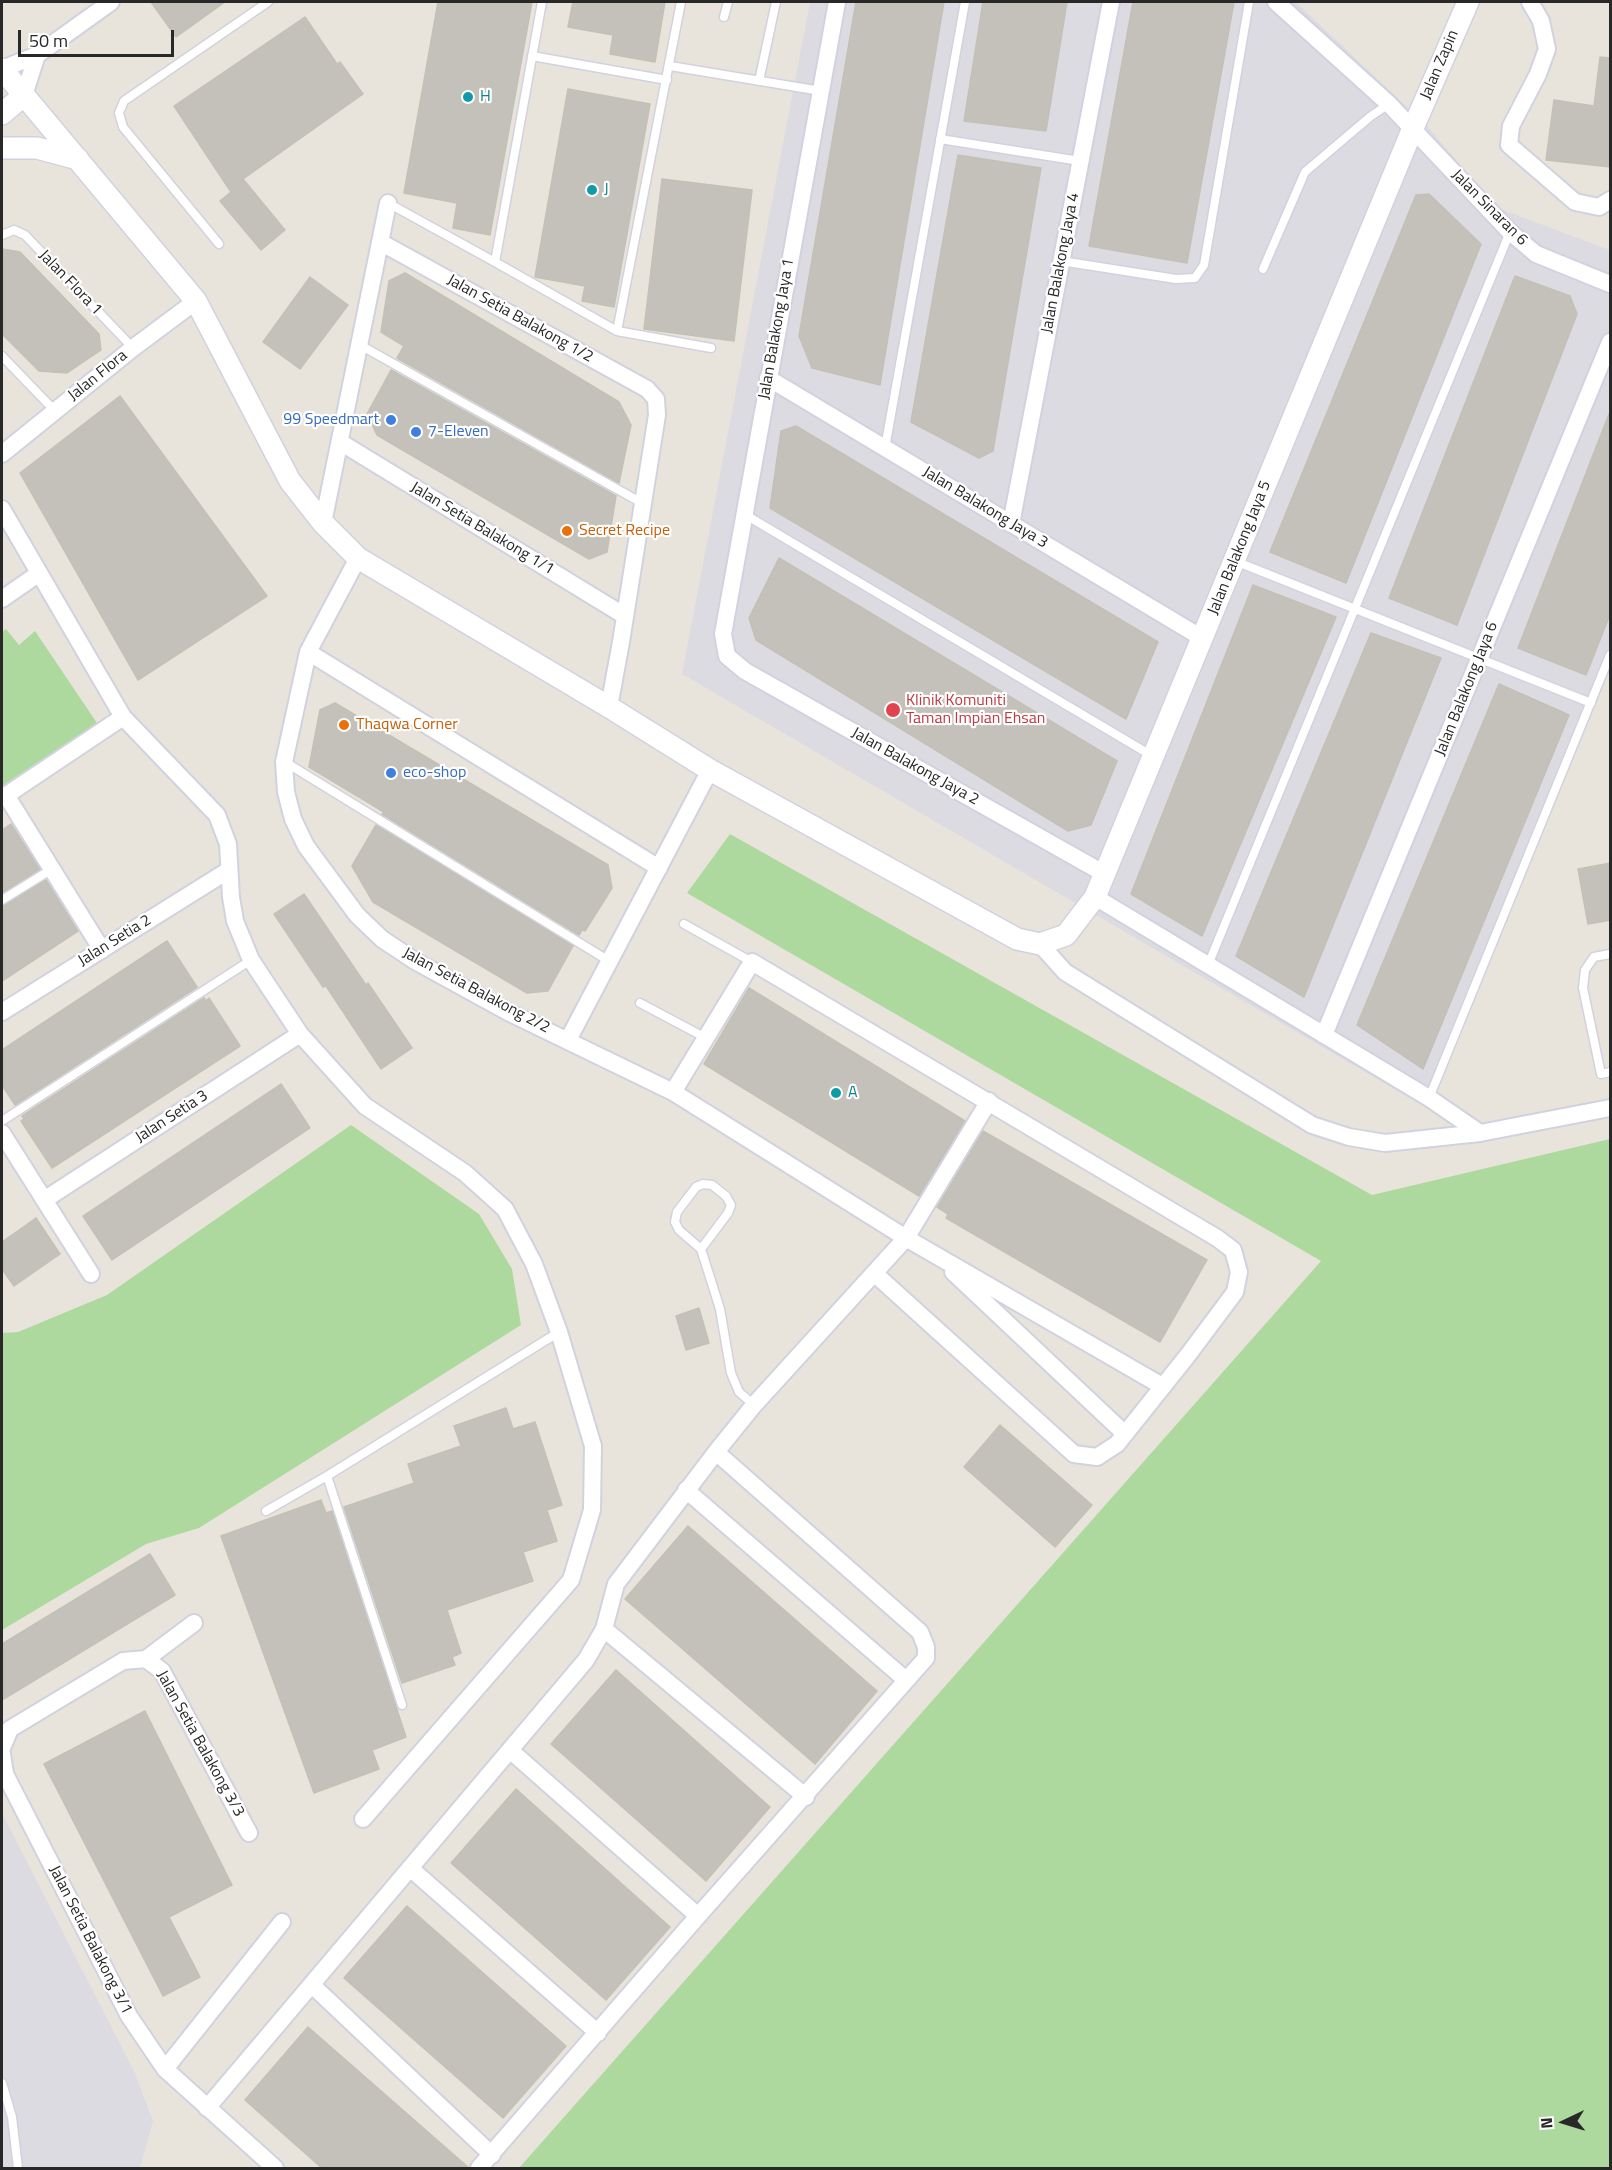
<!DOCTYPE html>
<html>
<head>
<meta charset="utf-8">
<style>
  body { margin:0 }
  #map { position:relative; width:1612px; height:2170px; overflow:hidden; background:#e9e4db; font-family:"Titillium Web",sans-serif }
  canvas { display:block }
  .frame { position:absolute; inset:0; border:3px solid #282828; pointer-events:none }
  .north { position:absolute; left:1534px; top:2092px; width:60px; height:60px; -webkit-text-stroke:4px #fff; paint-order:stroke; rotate:266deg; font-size:16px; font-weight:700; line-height:24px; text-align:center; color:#282828 }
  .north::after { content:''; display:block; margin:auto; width:21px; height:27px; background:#282828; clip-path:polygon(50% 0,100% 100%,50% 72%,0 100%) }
  .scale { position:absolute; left:18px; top:30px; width:156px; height:27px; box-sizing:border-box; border:3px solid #282828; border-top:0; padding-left:8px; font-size:18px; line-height:21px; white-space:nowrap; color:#282828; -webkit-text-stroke:4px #fff; paint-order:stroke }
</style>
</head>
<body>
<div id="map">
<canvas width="1612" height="2170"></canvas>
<div class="frame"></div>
<div class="north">N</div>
<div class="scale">50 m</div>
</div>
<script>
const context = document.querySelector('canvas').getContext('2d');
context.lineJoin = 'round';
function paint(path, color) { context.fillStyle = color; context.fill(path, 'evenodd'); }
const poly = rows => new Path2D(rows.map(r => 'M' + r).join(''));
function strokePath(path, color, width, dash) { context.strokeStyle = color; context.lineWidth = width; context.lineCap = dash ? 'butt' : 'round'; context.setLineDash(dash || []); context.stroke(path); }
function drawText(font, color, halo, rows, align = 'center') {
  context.font = font + ' "Titillium Web",sans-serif'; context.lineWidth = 4.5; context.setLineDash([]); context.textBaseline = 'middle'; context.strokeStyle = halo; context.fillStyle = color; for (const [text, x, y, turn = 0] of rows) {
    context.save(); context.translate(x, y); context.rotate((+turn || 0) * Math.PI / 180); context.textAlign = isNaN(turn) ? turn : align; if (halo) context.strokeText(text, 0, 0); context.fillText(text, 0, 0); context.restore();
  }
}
paint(poly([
  [810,2,1296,2,1425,124,1498,208,1610,250,1610,670,1427,1108,682,674],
  [2,1813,135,2073,153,2121,140,2168,2,2168]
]), '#dddbe2');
paint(poly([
  [6,629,19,645,35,631,97,723,2,786,2,632],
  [730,834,1372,1195,1610,1139,1610,2168,519,2168,1321,1261,687,893],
  [351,1125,479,1214,512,1269,521,1325,199,1528,146,1544,2,1630,2,1333,18,1332,107,1295]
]), '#add99e');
const building = poly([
  [151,2,225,2,176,37,151,2],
  [438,2,532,2,490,235,453,228,457,203,404,193,438,2],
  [573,2,665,2,655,62,610,54,613,35,568,27,573,2],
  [856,2,944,2,880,385,812,368,799,336,856,2],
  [983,2,1067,2,1046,131,964,121,983,2],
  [1133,2,1234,2,1187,263,1089,246,1133,2],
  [305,17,337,64,340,62,363,94,243,179,285,230,261,250,220,201,231,192,174,106,305,17],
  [1600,57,1611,58,1611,167,1546,160,1554,100,1594,106,1600,57],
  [568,89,650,104,614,307,582,301,585,286,535,277,568,89],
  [958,155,1041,168,993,451,979,458,911,422,958,155],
  [662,179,752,190,734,341,644,329,662,179],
  [1429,194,1481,244,1346,583,1270,552,1416,195,1429,194],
  [2,249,20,252,99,334,101,350,67,373,39,371,2,334,2,249],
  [405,273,619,402,631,425,619,483,397,358,404,346,381,332,389,281,405,273],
  [1515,276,1570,296,1577,314,1457,625,1389,598,1515,276],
  [310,277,348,305,300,369,263,342,310,277],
  [391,370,616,496,607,552,589,559,377,435,367,414,391,370],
  [120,396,267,596,138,680,20,473,120,396],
  [1609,414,1611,612,1586,675,1518,648,1609,414],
  [796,426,1158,642,1126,719,770,508,781,431,796,426],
  [779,558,1117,761,1091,825,1068,831,756,640,749,618,779,558],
  [1253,585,1336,617,1202,936,1131,894,1253,585],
  [1371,633,1441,658,1304,997,1236,956,1371,633],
  [1499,684,1569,715,1423,1069,1357,1025,1499,684],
  [335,703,608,865,612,888,585,931,582,930,579,935,382,814,384,812,309,767,320,710,335,703],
  [11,824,40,869,2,893,2,830,11,824],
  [376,825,573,946,548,991,527,993,373,902,352,866,376,825],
  [1611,863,1611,920,1588,924,1578,869,1611,863],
  [46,880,78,931,2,981,2,906,46,880],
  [304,894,366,985,368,983,412,1048,381,1069,326,986,323,987,274,914,304,894],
  [167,941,197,987,15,1105,2,1085,2,1050,167,941],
  [749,988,965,1121,919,1196,704,1064,749,988],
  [204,998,206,1001,209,998,240,1046,52,1168,21,1121,24,1119,22,1116,204,998],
  [281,1084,310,1128,112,1260,83,1216,281,1084],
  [983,1131,1207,1260,1160,1342,946,1218,948,1214,937,1207,983,1131],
  [36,1218,60,1254,14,1286,2,1269,2,1242,36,1218],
  [699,1308,709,1343,686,1350,676,1316,699,1308],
  [506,1408,513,1429,535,1422,562,1505,547,1510,557,1541,523,1552,533,1581,447,1610,461,1653,452,1657,455,1665,402,1683,344,1507,414,1483,408,1464,461,1446,454,1426,506,1408],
  [1000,1425,1092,1505,1055,1547,964,1467,1000,1425],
  [321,1500,326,1513,332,1511,406,1737,372,1750,379,1769,314,1793,221,1536,321,1500],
  [688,1526,877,1691,815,1764,625,1599,688,1526],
  [150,1554,175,1595,2,1700,2,1644,150,1554],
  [616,1670,770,1807,706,1881,551,1744,616,1670],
  [145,1711,232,1885,169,1917,200,1977,163,1996,44,1764,145,1711],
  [516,1789,670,1927,606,2000,451,1863,516,1789],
  [407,1906,566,2046,503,2118,344,1978,407,1906],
  [308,2027,469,2168,469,2169,323,2169,245,2100,308,2027]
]);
paint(building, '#c4c1bb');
strokePath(building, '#c3c0b5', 1.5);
const service = poly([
  [724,17,728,2],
  [532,56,667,80],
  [670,66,821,91],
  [759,81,776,2],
  [940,139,1080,161],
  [388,203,495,262,542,2],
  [2,235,14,230,25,235,133,348],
  [219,244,123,127,119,113,124,101,268,2],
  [1061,261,1176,279,1195,278,1204,265,1249,2],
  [495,262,617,331,681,2],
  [1263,269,1305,172,1371,116,1389,104],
  [617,331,711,348],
  [360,345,642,503],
  [2,356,55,411],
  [885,448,965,2],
  [744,514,1154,757],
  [1235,561,1591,703],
  [285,762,609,961],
  [2,900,52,869],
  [684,924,752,962],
  [1610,954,1594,957,1585,970,1583,988,1601,1074,1610,1072],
  [1208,965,1510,232],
  [640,1003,706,1038],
  [1429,1098,1610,655],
  [2,1121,251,960],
  [701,1249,728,1213,731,1205,726,1196,712,1185,703,1184,696,1187,677,1212,675,1222,679,1230,701,1249,720,1309,731,1373,739,1392,754,1405],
  [327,1476,402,1705],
  [266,1511,327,1476,559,1332],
  [2,2083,12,2117,18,2168]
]);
const minor = poly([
  [837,2,723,634,727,656,745,671,1105,874],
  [1276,2,1389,104,1510,232,1536,254,1610,284],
  [1530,2,1541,21,1547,49,1538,74,1511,126,1509,145,1575,202,1599,207,1610,200],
  [2,69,37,55,111,2],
  [24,95,37,55],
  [380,242,647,389,656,399,657,415,621,642,609,707],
  [768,378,1202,638],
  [340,442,625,616],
  [2,454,133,348,196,301],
  [2,509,123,717,217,815,228,844,231,897,235,921,251,960,300,1034,365,1106,465,1173,505,1209,534,1264,559,1332,593,1446,592,1510,571,1580,363,1819],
  [323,523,388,203],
  [1011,524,1111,2],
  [358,558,308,652,284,762,286,792,293,819,306,846,357,915,382,939,415,961,508,1012,673,1092,906,1238,1162,1386],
  [2,599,38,574],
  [308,652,659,868],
  [6,795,102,950],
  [2,798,123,717],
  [1095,897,1429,1098,1480,1133],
  [1040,944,1065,972,1312,1125,1349,1137,1385,1143,1480,1133,1610,1108],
  [2,1012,229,870],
  [1324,1035,1610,342],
  [568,1040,710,770],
  [673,1092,752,962,1217,1238,1233,1250,1239,1272,1235,1292,1188,1355,1117,1444,1097,1457,1074,1454,874,1273],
  [2,1133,91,1274],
  [44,1200,300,1034],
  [953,1272,1125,1434],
  [686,1490,906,1680],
  [604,1629,806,1797],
  [146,1659,162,1671,249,1833],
  [146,1659,194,1623],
  [2,1748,10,1729,123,1661,146,1659],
  [511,1751,698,1916],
  [2,1754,5,1774,129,2016,165,2069,275,2168],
  [410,1868,598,2033],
  [312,1985,492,2155],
  [165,2069,282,1922],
  [207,2108,586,1660,604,1629,616,1584,716,1452,754,1405,906,1238,989,1101],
  [479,2168,698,1916,926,1658,926,1647,920,1632,716,1452]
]);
const tertiary = poly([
  [2,69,196,301,290,481,323,523,358,558,609,707,710,770,1017,939,1040,944,1066,935,1095,897,1413,128,1468,2],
  [2,114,24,95],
  [2,148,37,148,78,159]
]);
strokePath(service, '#d1d2df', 11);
strokePath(minor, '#d1d2df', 20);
strokePath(tertiary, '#d1d2df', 24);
strokePath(service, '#fff', 8);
strokePath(minor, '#fff', 16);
strokePath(tertiary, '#fff', 21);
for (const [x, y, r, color] of [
  [468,97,6,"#0f9aa8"],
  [592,190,6,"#0f9aa8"],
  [391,420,6,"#3f7fe0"],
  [416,432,6,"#3f7fe0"],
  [567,531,6,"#e8710a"],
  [893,710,8,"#e0444e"],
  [344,725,6,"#e8710a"],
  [391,773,6,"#3f7fe0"],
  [836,1093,6,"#0f9aa8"]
]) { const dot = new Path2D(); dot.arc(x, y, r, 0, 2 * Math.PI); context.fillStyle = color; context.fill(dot); strokePath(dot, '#fff', 2); }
drawText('16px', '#282828', '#fff', [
  ["Jalan Zapin",1440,65,-67],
  ["Jalan Sinaran 6",1489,208,45],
  ["Jalan Balakong Jaya 4",1061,263,-79],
  ["Jalan Flora 1",70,283,46],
  ["Jalan Setia Balakong 1/2",520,319,29],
  ["Jalan Balakong Jaya 1",777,329,-80],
  ["Jalan Flora",98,376,-39],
  ["Jalan Balakong Jaya 3",985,508,31],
  ["Jalan Setia Balakong 1/1",482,529,31],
  ["Jalan Balakong Jaya 5",1240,548,-68],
  ["Jalan Balakong Jaya 6",1467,689,-68],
  ["Jalan Balakong Jaya 2",915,767,29],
  ["Jalan Setia 2",115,941,-32],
  ["Jalan Setia Balakong 2/2",476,991,28],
  ["Jalan Setia 3",172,1117,-33],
  ["Jalan Setia Balakong 3/3",200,1744,61],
  ["Jalan Setia Balakong 3/1",90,1940,63]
]);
drawText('16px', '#0d838f', '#fff', [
  ["H",480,97],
  ["J",604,190],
  ["A",848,1093]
], 'left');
drawText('16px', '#366cbe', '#fff', [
  ["99 Speedmart",379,420,"right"],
  ["7-Eleven",428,432],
  ["eco-shop",403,773]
], 'left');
drawText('16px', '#c56008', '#fff', [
  ["Secret Recipe",579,531],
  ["Thaqwa Corner",356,725]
], 'left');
drawText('16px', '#be3a42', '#fff', [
  ["Klinik Komuniti",906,701],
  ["Taman Impian Ehsan",906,719]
], 'left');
</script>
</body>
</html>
